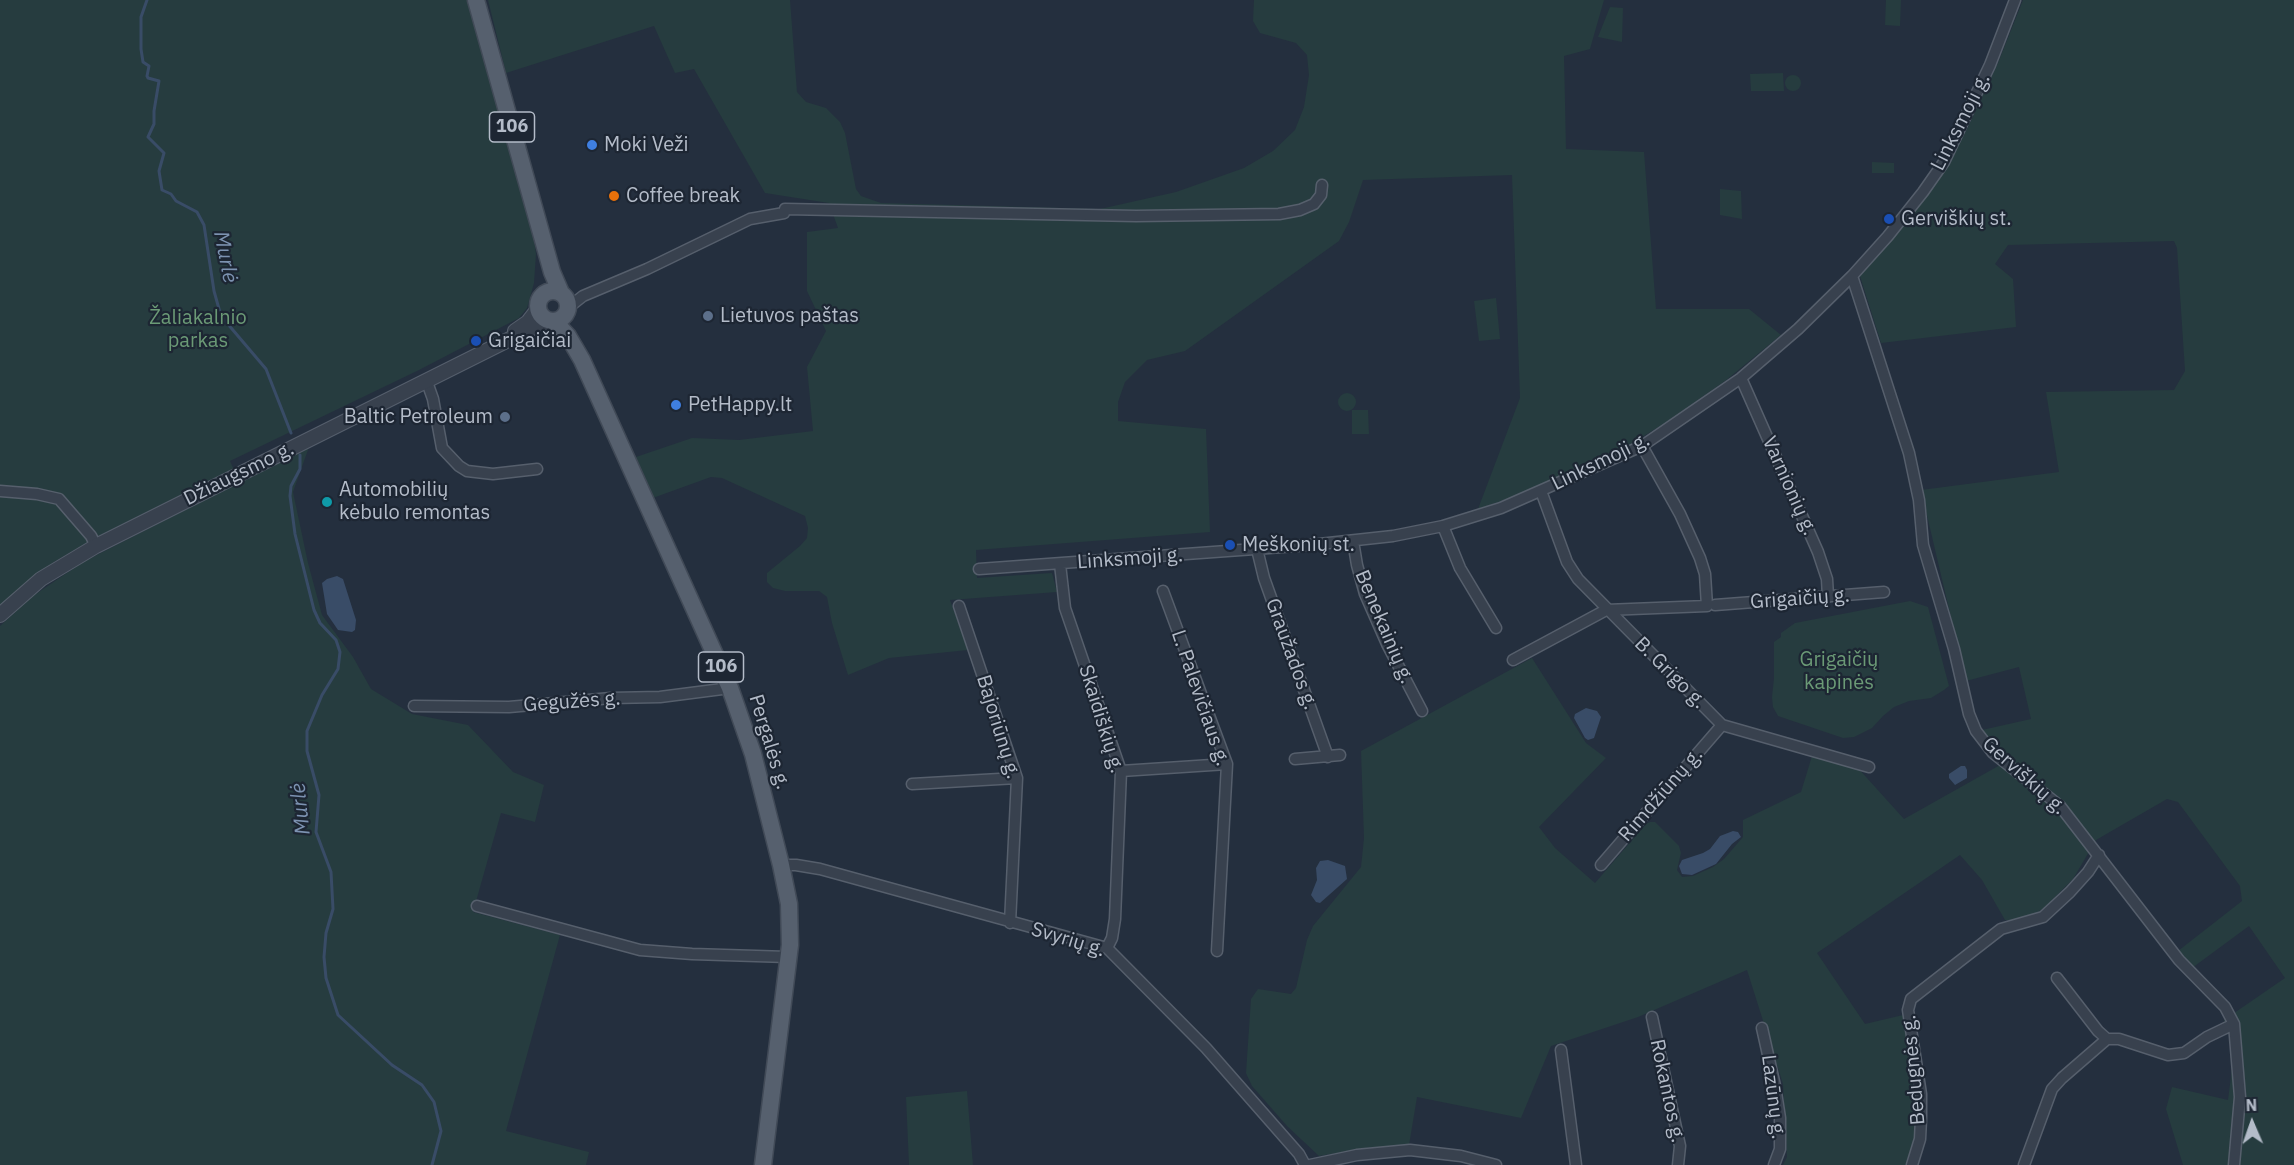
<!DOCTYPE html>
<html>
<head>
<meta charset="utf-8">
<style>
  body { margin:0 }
  #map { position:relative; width:2294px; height:1165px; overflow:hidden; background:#242f3e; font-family:"IBM Plex Sans",sans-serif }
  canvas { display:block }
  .north { position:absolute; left:2222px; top:1093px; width:60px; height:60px; -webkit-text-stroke:4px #1d2633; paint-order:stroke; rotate:358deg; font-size:16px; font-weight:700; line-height:24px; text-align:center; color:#b4bcc9 }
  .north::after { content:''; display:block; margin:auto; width:21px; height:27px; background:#b4bcc9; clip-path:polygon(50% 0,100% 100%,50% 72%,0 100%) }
</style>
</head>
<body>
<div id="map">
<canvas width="2294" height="1165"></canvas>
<div class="north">N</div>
</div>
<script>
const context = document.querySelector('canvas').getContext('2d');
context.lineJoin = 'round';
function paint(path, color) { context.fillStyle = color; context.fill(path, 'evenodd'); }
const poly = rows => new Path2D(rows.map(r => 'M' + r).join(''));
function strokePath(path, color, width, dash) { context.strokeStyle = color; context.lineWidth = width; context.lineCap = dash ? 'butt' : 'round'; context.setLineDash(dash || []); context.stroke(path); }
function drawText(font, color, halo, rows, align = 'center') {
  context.font = font + ' "IBM Plex Sans",sans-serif'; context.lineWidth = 4.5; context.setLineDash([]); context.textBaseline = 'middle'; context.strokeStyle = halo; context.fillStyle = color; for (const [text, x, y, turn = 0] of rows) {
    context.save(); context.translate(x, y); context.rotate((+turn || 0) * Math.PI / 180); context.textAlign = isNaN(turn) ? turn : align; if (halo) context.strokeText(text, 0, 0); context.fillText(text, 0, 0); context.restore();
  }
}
paint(poly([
  [0,0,469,0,533,231,536,254,534,283,527,308,519,318,419,370,230,461,234,470,87,543,54,562,23,585,0,606],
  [488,0,790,0,797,92,806,102,826,108,840,122,845,133,856,189,861,196,881,203,1100,209,1176,192,1244,168,1273,151,1295,130,1304,107,1309,75,1307,55,1296,43,1260,33,1253,21,1254,0,1604,0,1590,49,1564,56,1566,149,1644,152,1656,309,1749,309,1781,335,1725,381,1665,423,1629,445,1524,493,1478,509,1520,398,1512,175,1363,180,1349,222,1339,241,1185,351,1147,360,1125,382,1118,402,1118,421,1206,429,1210,532,976,550,977,578,1052,573,1057,592,950,600,968,650,889,658,848,675,832,623,827,597,819,591,785,591,773,588,767,582,767,573,800,546,807,538,808,528,805,516,722,478,711,477,650,499,633,458,692,438,739,440,813,431,807,367,826,331,807,291,807,232,838,228,829,203,765,193,694,69,675,73,654,26,506,73],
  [1886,0,1901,0,1900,26,1885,25],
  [2023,0,2294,0,2294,1165,2183,1165,2166,1109,2172,1087,2228,1100,2233,1061,2230,1032,2224,1020,2285,978,2249,926,2192,968,2178,951,2242,901,2240,886,2178,802,2167,799,2096,840,2073,879,2043,909,2030,916,2013,921,2005,920,1982,880,1960,855,1817,953,1865,1024,1903,1015,1916,1095,1918,1132,1908,1165,1783,1165,1787,1157,1783,1084,1747,970,1638,1017,1551,1046,1521,1118,1417,1097,1409,1145,1366,1148,1319,1156,1287,1126,1252,1086,1246,1073,1251,999,1258,989,1291,994,1296,988,1307,940,1313,926,1361,867,1364,838,1361,751,1532,658,1586,743,1606,758,1539,827,1555,848,1595,883,1646,824,1650,822,1655,822,1679,846,1681,853,1677,870,1682,877,1693,876,1713,867,1724,859,1743,837,1743,820,1801,792,1812,756,1857,767,1904,819,2009,760,1982,730,2031,719,2019,667,1966,681,1921,490,2059,472,2046,392,2174,390,2185,371,2177,248,2174,241,2008,245,1995,264,2013,279,2016,327,1881,343,1859,273,1898,232,1942,175,1967,129,1998,63],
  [1610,7,1623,8,1622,42,1598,37],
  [1783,73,1784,91,1751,91,1750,74],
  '1785 83a8 8 0 1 1 16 0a8 8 0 1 1-16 0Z',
  [1872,162,1894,163,1894,173,1872,173],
  [1720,189,1741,191,1742,219,1720,215],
  [1496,298,1500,339,1479,341,1474,301],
  '1338 402a9 9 0 1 1 18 0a9 9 0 1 1-18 0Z',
  [1352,410,1368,410,1369,434,1352,434],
  [309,447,293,492,308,563,322,615,353,657,371,689,412,714,468,725,513,772,544,785,535,822,501,813,473,912,560,935,506,1131,589,1152,586,1165,0,1165,0,626,33,596,83,562],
  [1910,601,1928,607,1949,686,1944,690,1931,698,1909,701,1894,707,1883,716,1872,728,1854,737,1843,738,1778,716,1773,707,1772,697,1774,678,1774,642,1781,637,1781,633,1795,623],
  [967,1091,973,1165,909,1165,906,1097]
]), '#263c3f');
paint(poly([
  [337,576,343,579,356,620,355,630,352,632,338,630,327,614,322,583,327,579],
  [1586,708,1597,711,1601,717,1594,738,1588,740,1585,738,1574,718,1575,714],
  [1961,766,1965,766,1967,770,1967,778,1955,785,1949,778,1949,774],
  [1733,831,1738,832,1741,837,1732,844,1716,864,1692,875,1682,874,1679,866,1682,860,1703,853,1710,849,1720,836],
  [1328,860,1345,866,1347,879,1320,903,1316,902,1311,895,1317,880,1316,868,1320,861]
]), '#394c67');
strokePath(poly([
  [147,0,141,17,141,49,143,62,149,66,147,76,148,78,159,81,154,111,154,124,148,137,164,153,159,171,162,190,171,194,176,201,197,212,204,225,214,291,221,316,266,369,291,433],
  [300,455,300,469,291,486,290,496,295,534,314,610,320,623,336,640,340,652,338,669,322,695,307,731,307,751,319,795,316,832,331,872,333,909,326,933,324,957,326,978,338,1015,392,1065,422,1085,434,1102,441,1131,432,1165]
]), '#394c67', 3);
const minor = poly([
  [1852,276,1909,453,1919,500,1923,545,1954,649,1969,714,1976,731,1993,753,2060,806,2179,960,2225,1007,2234,1024,2240,1097,2234,1165],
  [569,307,583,296,647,269,750,219,784,213,785,209,1136,216,1279,214,1300,210,1314,204,1321,195,1322,185],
  [1741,378,1818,552,1827,579,1828,597],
  [427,382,433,399,442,448,459,466,467,471,493,474,537,469],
  [0,491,37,494,59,499,91,536,96,546],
  [1541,491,1567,562,1578,579,1722,725,1869,767],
  [1443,526,1460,568,1496,628],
  [1353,541,1357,565,1365,594,1387,644,1422,711],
  [1257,549,1264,578,1328,757],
  [1060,564,1065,608,1121,771,1115,919,1112,938,1107,948],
  [979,569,1310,545,1393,536,1443,526,1501,508,1642,446,1741,378,1798,329,1852,276,1888,236,1923,192,1944,162,1990,65,2015,0],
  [1163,591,1227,764,1217,951],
  [1715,605,1884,592],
  [959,606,1017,778,1010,923],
  [1513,660,1606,610,1707,606,1705,574,1700,558,1680,514,1642,446],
  [414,706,509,707,611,698,660,697,730,688],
  [1295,759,1340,755],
  [1121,771,1227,764],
  [912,784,1017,778],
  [781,865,796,865,820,869,1107,948,1206,1048,1299,1154,1305,1165],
  [1601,865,1722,725],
  [477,906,640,950,692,954,788,957],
  [2057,978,2098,1031,2107,1039,2119,1039,2168,1055,2184,1053,2207,1037,2234,1024],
  [1652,1017,1680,1146,1678,1165],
  [1762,1028,1775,1086,1780,1118,1780,1149,1774,1165],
  [1561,1050,1576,1165],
  [1310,1165,1357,1155,1410,1150,1461,1156,1496,1165],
  [1912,1165,1920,1139,1921,1119,1921,1094,1908,1010,1911,999,2001,929,2043,917,2070,892,2088,872,2099,855],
  [2024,1165,2052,1089,2062,1078,2107,1039]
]);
const tertiary = poly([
  [515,331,528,322,538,309],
  [0,615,41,579,96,546,548,320]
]);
const primary = poly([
  [476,0,552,272,561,293],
  '538 306a15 15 0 1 1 30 0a15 15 0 1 1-30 0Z',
  [554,321,568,336,582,360,730,688,753,754,781,865,789,904,790,945,763,1165]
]);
strokePath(minor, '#565f6c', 13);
strokePath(tertiary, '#565f6c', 16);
strokePath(primary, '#414a57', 19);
strokePath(minor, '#38414e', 10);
strokePath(tertiary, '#38414e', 14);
strokePath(primary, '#56606e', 16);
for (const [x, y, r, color] of [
  [592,145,6,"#3f7fe0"],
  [614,196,6,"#e8710a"],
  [1889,219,6,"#1a4fb4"],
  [708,316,6,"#5c6f8a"],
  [476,341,6,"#1a4fb4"],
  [676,405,6,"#3f7fe0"],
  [505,417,6,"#5c6f8a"],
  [327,502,6,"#0f9aa8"],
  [1230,545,6,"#1a4fb4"]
]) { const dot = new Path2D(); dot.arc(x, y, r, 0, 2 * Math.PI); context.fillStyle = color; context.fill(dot); strokePath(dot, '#1d2633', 2); }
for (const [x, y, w] of [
  [512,127,45],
  [721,667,45]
]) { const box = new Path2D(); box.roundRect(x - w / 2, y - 15, w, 30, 4.5); context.fillStyle = '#1d2633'; context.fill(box); strokePath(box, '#b4bcc9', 1.5); }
drawText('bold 18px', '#b4bcc9', null, [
  ["106",512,127],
  ["106",721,667]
]);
drawText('20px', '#b4bcc9', '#1d2633', [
  ["Linksmoji g.",1961,122,-63],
  ["Linksmoji g.",1601,462,-26],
  ["Džiaugsmo g.",239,474,-26],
  ["Varnionių g.",1789,486,66],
  ["Linksmoji g.",1130,559,-4],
  ["Grigaičių g.",1800,599,-4],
  ["Benekainių g.",1384,627,67],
  ["Graužados g.",1291,654,70],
  ["B. Grigo g.",1670,673,45],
  ["L. Palevičiaus g.",1200,698,71],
  ["Gegužės g.",572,702,-4],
  ["Skaidiškių g.",1101,719,73],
  ["Bajoriūnų g.",998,727,73],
  ["Pergalės g.",769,742,73],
  ["Gerviškių g.",2024,776,42],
  ["Rimdžiūnų g.",1661,795,-49],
  ["Svyrių g.",1068,940,17],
  ["Bedugnės g.",1914,1070,-95],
  ["Rokantos g.",1667,1091,78],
  ["Lazūnų g.",1773,1097,83]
]);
drawText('20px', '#b4bcc9', '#1d2633', [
  ["Moki Veži",604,145],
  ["Coffee break",626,196],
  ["Gerviškių st.",1901,219],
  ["Lietuvos paštas",720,316],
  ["Grigaičiai",488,341],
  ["PetHappy.lt",688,405],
  ["Baltic Petroleum",493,417,"right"],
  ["Automobilių",339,490],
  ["kėbulo remontas",339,513],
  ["Meškonių st.",1242,545]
], 'left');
drawText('20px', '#6b9a76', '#1d2633', [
  ["Žaliakalnio",198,318],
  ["parkas",198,341],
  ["Grigaičių",1839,660],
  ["kapinės",1839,683]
]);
drawText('italic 21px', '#7c92b1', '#1d2633', [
  ["Murlė",225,257,79],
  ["Murlė",301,809,-96]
]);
</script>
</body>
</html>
